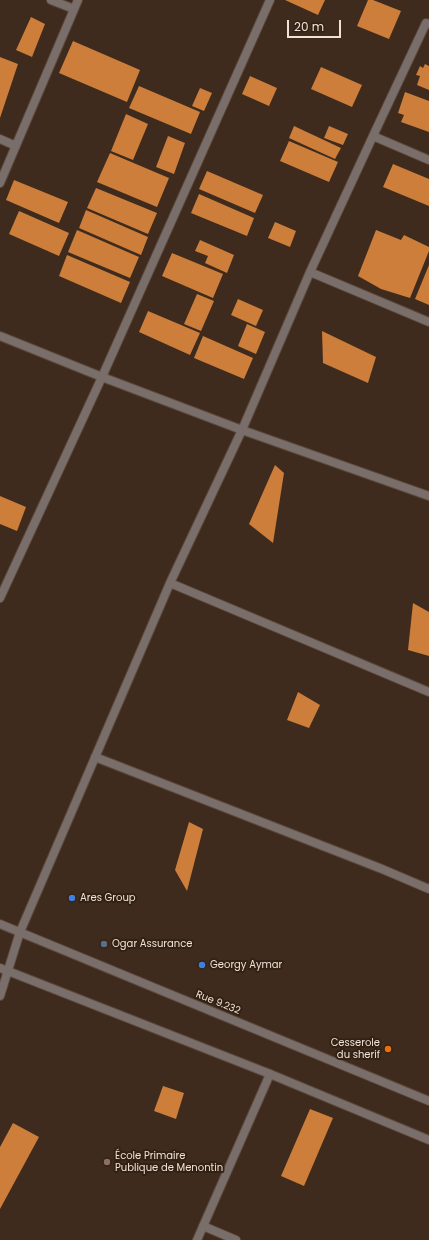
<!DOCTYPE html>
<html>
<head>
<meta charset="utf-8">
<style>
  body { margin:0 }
  #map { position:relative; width:429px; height:1240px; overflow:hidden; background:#3e2b1d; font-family:Poppins,sans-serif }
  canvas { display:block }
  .scale { position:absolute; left:287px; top:20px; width:54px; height:18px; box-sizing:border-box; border:2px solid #eee2d9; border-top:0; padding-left:5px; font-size:12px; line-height:14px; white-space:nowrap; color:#eee2d9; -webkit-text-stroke:3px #332214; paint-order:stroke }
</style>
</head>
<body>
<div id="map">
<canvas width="429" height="1240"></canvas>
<div class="scale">20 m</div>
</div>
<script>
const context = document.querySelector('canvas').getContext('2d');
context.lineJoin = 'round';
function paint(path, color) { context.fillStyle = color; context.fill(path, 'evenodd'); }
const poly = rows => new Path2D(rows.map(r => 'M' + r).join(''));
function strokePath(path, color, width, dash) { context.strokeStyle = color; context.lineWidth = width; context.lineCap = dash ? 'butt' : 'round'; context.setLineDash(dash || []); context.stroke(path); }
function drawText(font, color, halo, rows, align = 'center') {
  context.font = font + ' Poppins,sans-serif'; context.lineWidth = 4; context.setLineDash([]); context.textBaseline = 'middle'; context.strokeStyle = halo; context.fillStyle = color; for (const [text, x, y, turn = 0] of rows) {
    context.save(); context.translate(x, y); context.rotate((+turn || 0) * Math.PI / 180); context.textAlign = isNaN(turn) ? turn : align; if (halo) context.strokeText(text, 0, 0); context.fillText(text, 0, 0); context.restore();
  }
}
paint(poly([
  [285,0,325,0,318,15],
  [368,0,373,0,401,11,389,39,357,26],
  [31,17,45,24,32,57,16,50],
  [73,41,140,70,127,102,59,73],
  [0,57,18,64,0,118],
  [425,64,429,66,429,90,417,85,420,76,416,75,420,66,423,68],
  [321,67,362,85,352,107,311,89],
  [250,76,277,88,269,106,242,94],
  [139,86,200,112,191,134,129,108],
  [200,88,212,93,204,111,192,106],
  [405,92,429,101,429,132,401,122,404,115,398,113],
  [126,114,148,124,133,160,111,151],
  [294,126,341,148,335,159,289,138],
  [329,126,348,134,343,145,324,138],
  [168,136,185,143,174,174,156,167],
  [289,141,338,162,329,182,280,161],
  [110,153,169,178,157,207,97,182],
  [393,164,429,179,429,206,383,187],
  [207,171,263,195,255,213,199,189],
  [14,180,68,202,59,223,6,200],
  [96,188,157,213,148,234,87,208],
  [199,194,254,218,247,236,191,213],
  [86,210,148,237,141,255,79,228],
  [19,211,69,233,59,256,9,234],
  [275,222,296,231,290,247,268,238],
  [77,230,139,257,130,278,68,252],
  [376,230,401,240,404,235,429,247,429,251,410,298,381,289,358,276],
  [200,240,234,255,227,273,205,263,208,256,195,251],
  [172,253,223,274,213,298,162,276],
  [67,255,130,282,121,303,59,276],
  [429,265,429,305,415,299],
  [197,294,214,301,201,331,184,324],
  [238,299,263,310,256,326,231,315],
  [148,311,200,333,190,355,139,332],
  [247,324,265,332,256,354,238,346],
  [322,331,376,357,368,383,323,363],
  [203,336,253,358,244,379,194,358],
  [275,465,284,473,273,543,249,524],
  [0,496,26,507,17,531,0,524],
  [413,603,429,612,429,656,408,650],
  [298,692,320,705,309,728,287,720],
  [189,822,203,829,187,891,175,870],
  [163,1086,184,1093,176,1119,154,1111],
  [310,1109,333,1118,304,1186,281,1176],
  [13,1123,39,1137,0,1209,0,1147]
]), '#cc7e3a');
const minor = poly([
  [51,0,74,9],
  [373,136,429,160],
  [0,139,16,146],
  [0,183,78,0],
  [310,272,429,322],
  [0,336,102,377,242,430,429,496],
  [170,583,429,692],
  [0,598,102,377,270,0],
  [95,757,382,869,429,889],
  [0,996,20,932,170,583,242,430,310,272,373,136,426,23,429,24],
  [203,1226,236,1240],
  [197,1240,270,1074]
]);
const tertiary = poly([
  [0,924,429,1101],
  [0,968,270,1074,429,1140]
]);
strokePath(minor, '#5a483b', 10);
strokePath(tertiary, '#5a483b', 10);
strokePath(minor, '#7a6e6a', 8);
strokePath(tertiary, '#7a6e6a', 8);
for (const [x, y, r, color] of [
  [72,898,4,"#3f7fe0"],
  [104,944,4,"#5c6f8a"],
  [202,965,4,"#3f7fe0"],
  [388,1049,4,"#e8710a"],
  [107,1162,4,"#8d6e63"]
]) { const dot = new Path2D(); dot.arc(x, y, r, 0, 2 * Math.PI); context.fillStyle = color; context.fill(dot); strokePath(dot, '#332214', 1.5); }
drawText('10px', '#eee2d9', '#332214', [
  ["Ares Group",80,898],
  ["Ogar Assurance",112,944],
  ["Georgy Aymar",210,965],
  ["Cesserole",380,1043,"right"],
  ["du sherif",380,1055,"right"],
  ["École Primaire",115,1156],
  ["Publique de Menontin",115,1168]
], 'left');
drawText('10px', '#eee2d9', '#332214', [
  ["Rue 9.232",218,1003,22]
]);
</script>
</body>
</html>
